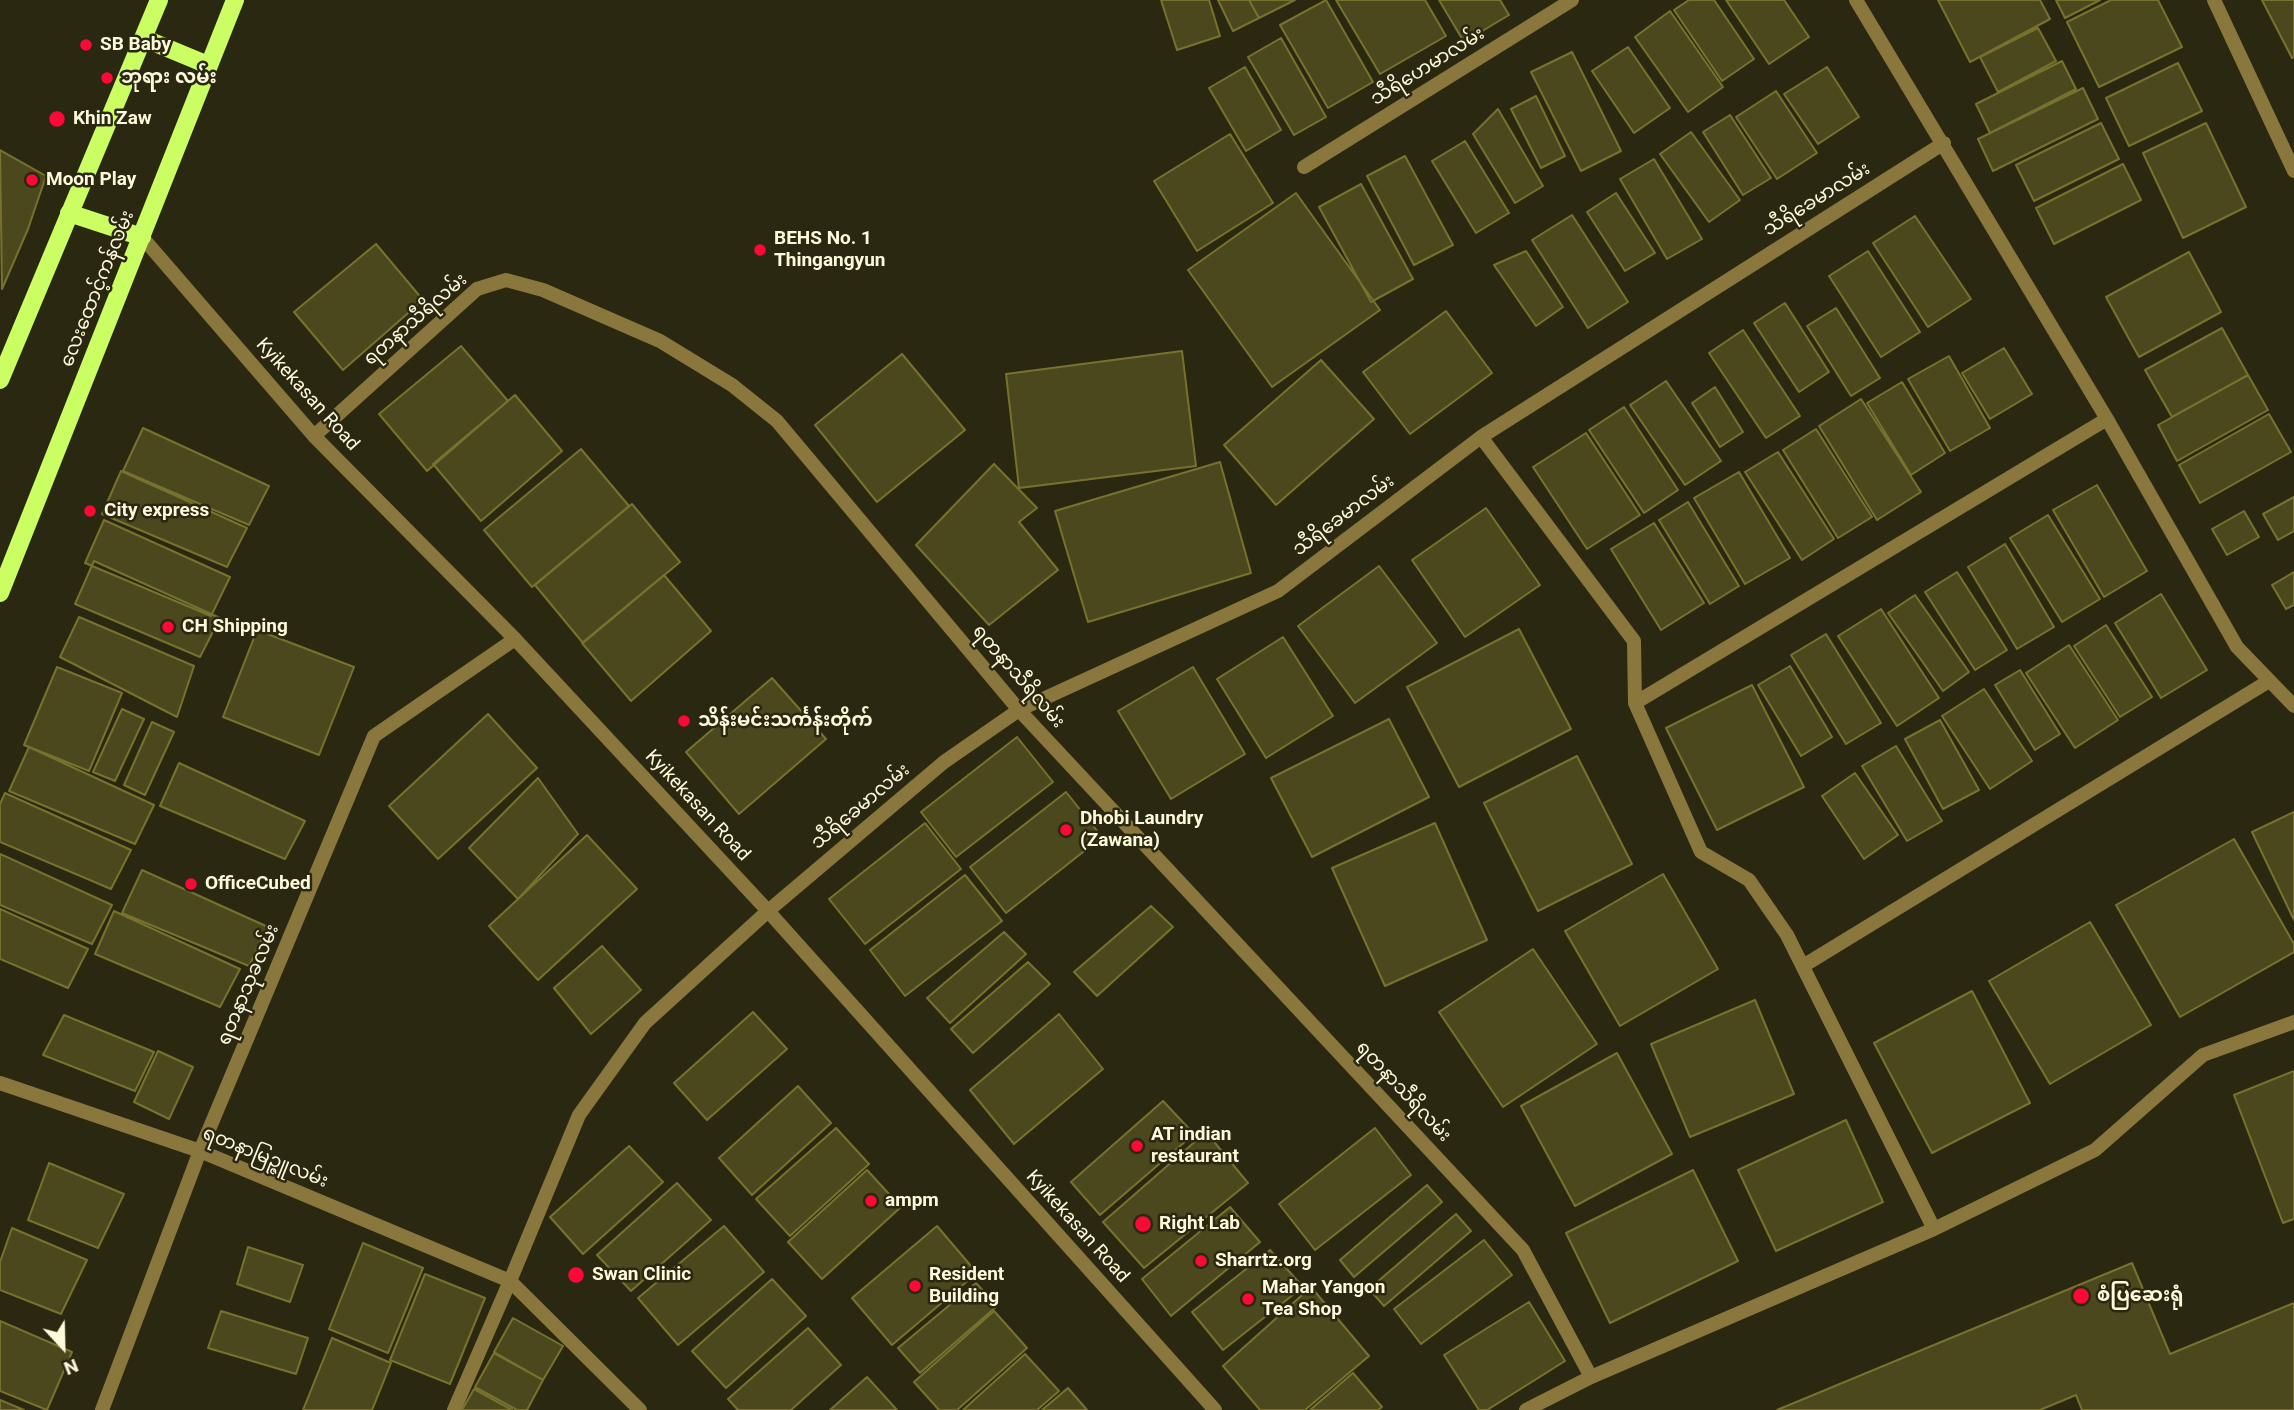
<!DOCTYPE html>
<html>
<head>
<meta charset="utf-8">
<style>
  body { margin:0 }
  #map { position:relative; width:2294px; height:1410px; overflow:hidden; background:#2b2811; font-family:Roboto,sans-serif }
  canvas { display:block }
  .north { position:absolute; left:28px; top:1312px; width:70px; height:70px; -webkit-text-stroke:5px #2b2811; paint-order:stroke; rotate:158deg; font-size:19px; font-weight:700; line-height:28px; text-align:center; color:#fff9dc }
  .north::after { content:''; display:block; margin:auto; width:24px; height:32px; background:#fff9dc; clip-path:polygon(50% 0,100% 100%,50% 72%,0 100%) }
</style>
</head>
<body>
<div id="map">
<canvas width="2294" height="1410"></canvas>
<div class="north">N</div>
</div>
<script>
const context = document.querySelector('canvas').getContext('2d');
context.lineJoin = 'round';
function paint(path, color) { context.fillStyle = color; context.fill(path, 'evenodd'); }
const poly = rows => new Path2D(rows.map(r => 'M' + r).join(''));
function strokePath(path, color, width, dash) { context.strokeStyle = color; context.lineWidth = width; context.lineCap = dash ? 'butt' : 'round'; context.setLineDash(dash || []); context.stroke(path); }
function drawText(font, color, halo, rows, align = 'center') {
  context.font = font + ' Roboto,"Noto Sans Myanmar",sans-serif'; context.lineWidth = 5; context.setLineDash([]); context.textBaseline = 'middle'; context.strokeStyle = halo; context.fillStyle = color; for (const [text, x, y, turn = 0] of rows) {
    context.save(); context.translate(x, y); context.rotate((+turn || 0) * Math.PI / 180); context.textAlign = isNaN(turn) ? turn : align; if (halo) context.strokeText(text, 0, 0); context.fillText(text, 0, 0); context.restore();
  }
}
const building = poly([
  [1161,0,1209,0,1220,36,1177,50,1161,0],
  [1218,0,1249,0,1259,18,1233,31,1218,0],
  [1249,0,1295,0,1259,18,1249,0],
  [1326,0,1373,82,1328,108,1280,25,1326,0],
  [1336,0,1425,0,1446,36,1380,74,1336,0],
  [1439,0,1500,0,1509,15,1464,42,1439,0],
  [1689,0,1714,0,1754,59,1722,81,1674,10,1689,0],
  [1726,0,1784,0,1809,37,1769,64,1726,0],
  [1938,0,2040,0,2050,19,1970,62,1938,0],
  [2056,0,2100,0,2065,18,2056,0],
  [2111,0,2158,0,2182,47,2099,87,2067,22,2111,0],
  [2262,0,2294,0,2294,57,2292,58,2262,0],
  [1670,11,1723,87,1688,112,1635,37,1670,11],
  [2038,28,2056,61,1998,92,1980,57,2038,28],
  [1281,38,1326,117,1294,135,1248,57,1281,38],
  [1628,47,1670,108,1634,133,1592,71,1628,47],
  [1572,52,1621,151,1581,171,1531,72,1572,52],
  [2062,61,2076,89,1990,133,1976,104,2062,61],
  [2178,63,2202,111,2129,146,2106,98,2178,63],
  [1245,67,1281,130,1246,151,1209,88,1245,67],
  [1827,67,1859,117,1818,144,1784,94,1827,67],
  [2083,88,2098,119,1993,171,1978,139,2083,88],
  [1776,91,1817,153,1777,179,1736,117,1776,91],
  [1536,96,1565,156,1541,168,1511,109,1536,96],
  [1498,109,1543,186,1515,203,1473,134,1498,109],
  [1730,115,1771,178,1743,195,1703,132,1730,115],
  [2101,123,2119,159,2034,201,2016,165,2101,123],
  [2206,123,2246,207,2183,238,2143,153,2206,123],
  [1691,132,1740,200,1709,222,1660,154,1691,132],
  [1230,134,1273,203,1197,251,1154,181,1230,134],
  [1465,141,1509,213,1476,233,1432,161,1465,141],
  [0,150,46,176,28,229,2,289,0,150],
  [1405,156,1453,245,1414,265,1367,176,1405,156],
  [1654,159,1702,239,1667,259,1620,179,1654,159],
  [2123,164,2141,200,2054,244,2036,208,2123,164],
  [1361,184,1413,279,1371,302,1319,207,1361,184],
  [1296,193,1380,310,1272,387,1188,270,1296,193],
  [1616,193,1655,253,1625,271,1587,212,1616,193],
  [1572,215,1628,302,1588,328,1532,240,1572,215],
  [1915,216,1971,299,1928,327,1873,243,1915,216],
  [376,244,423,300,343,370,294,312,376,244],
  [1526,251,1563,307,1536,326,1494,265,1526,251],
  [1868,251,1920,332,1881,357,1829,276,1868,251],
  [2189,252,2221,312,2139,357,2106,297,2189,252],
  [1785,303,1829,372,1799,392,1754,323,1785,303],
  [1836,308,1880,378,1851,396,1807,326,1836,308],
  [1446,311,1492,373,1410,434,1363,372,1446,311],
  [2222,328,2248,375,2172,417,2145,370,2222,328],
  [1743,330,1800,416,1766,438,1709,353,1743,330],
  [461,346,508,401,427,471,379,414,461,346],
  [2004,348,2032,394,1990,419,1962,373,2004,348],
  [1182,351,1196,466,1019,488,1006,374,1182,351],
  [902,354,965,430,877,502,815,425,902,354],
  [1949,356,1990,428,1950,451,1908,379,1949,356],
  [1321,360,1374,419,1276,505,1224,445,1321,360],
  [2248,375,2268,410,2177,461,2158,425,2248,375],
  [1666,381,1721,461,1685,485,1630,405,1666,381],
  [1902,382,1945,453,1911,475,1867,403,1902,382],
  [1715,387,1743,432,1720,447,1692,403,1715,387],
  [515,395,562,451,481,521,433,464,515,395],
  [1861,399,1921,492,1877,520,1819,426,1861,399],
  [1624,407,1678,490,1644,513,1589,430,1624,407],
  [2269,414,2291,452,2200,503,2179,465,2269,414],
  [143,428,269,486,249,525,123,471,143,428],
  [1816,429,1872,517,1838,538,1783,450,1816,429],
  [1586,433,1640,515,1587,549,1533,467,1586,433],
  [581,449,629,506,532,587,484,530,581,449],
  [1778,452,1834,539,1802,560,1745,472,1778,452],
  [1220,462,1251,573,1088,622,1055,511,1220,462],
  [994,464,1037,508,1019,522,1058,570,989,625,916,545,994,464],
  [121,471,247,528,227,567,102,514,121,471],
  [1739,472,1790,558,1745,584,1694,498,1739,472],
  [2097,485,2147,571,2104,597,2053,510,2097,485],
  [2294,497,2294,531,2278,540,2263,514,2294,497],
  [1688,502,1739,586,1710,604,1659,520,1688,502],
  [632,504,680,562,583,643,535,585,632,504],
  [1486,508,1540,585,1465,637,1412,560,1486,508],
  [2244,511,2259,537,2227,555,2212,529,2244,511],
  [2048,515,2100,599,2062,622,2010,538,2048,515],
  [104,520,230,577,211,616,85,563,104,520],
  [1654,523,1704,603,1661,630,1611,549,1654,523],
  [2005,544,2054,627,2017,649,1968,567,2005,544],
  [94,561,220,618,200,657,75,604,94,561],
  [1379,566,1437,643,1355,703,1298,626,1379,566],
  [1957,572,2007,650,1975,670,1925,592,1957,572],
  [2294,572,2294,605,2286,609,2272,585,2294,572],
  [664,575,711,631,631,701,582,643,664,575],
  [2161,594,2207,670,2161,698,2115,623,2161,594],
  [1915,595,1969,672,1943,691,1888,613,1915,595],
  [1881,609,1939,698,1897,726,1838,636,1881,609],
  [79,617,194,666,177,717,60,657,79,617],
  [2106,625,2152,697,2120,717,2074,646,2106,625],
  [1519,629,1571,729,1459,787,1407,687,1519,629],
  [257,630,354,667,319,755,223,717,257,630],
  [1826,634,1881,723,1846,744,1791,655,1826,634],
  [1283,637,1333,716,1266,758,1217,679,1283,637],
  [2069,645,2118,720,2075,748,2026,673,2069,645],
  [1790,666,1832,737,1801,756,1758,685,1790,666],
  [57,667,122,693,89,771,24,745,57,667],
  [1193,667,1245,754,1171,799,1118,711,1193,667],
  [2020,670,2060,734,2035,750,1995,685,2020,670],
  [772,678,826,739,739,814,686,752,772,678],
  [1752,685,1804,787,1717,830,1666,728,1752,685],
  [1984,689,2032,761,1990,789,1942,716,1984,689],
  [122,709,144,719,115,781,93,772,122,709],
  [488,714,537,768,438,859,389,806,488,714],
  [1389,719,1429,797,1312,857,1271,778,1389,719],
  [1940,720,1979,790,1943,809,1905,739,1940,720],
  [152,722,174,732,145,795,124,785,152,722],
  [1017,737,1053,782,956,857,921,812,1017,737],
  [1896,746,1942,821,1907,841,1862,766,1896,746],
  [29,747,154,805,135,844,9,791,29,747],
  [1577,756,1632,864,1538,911,1484,803,1577,756],
  [179,763,305,821,285,859,160,806,179,763],
  [1855,773,1898,835,1864,859,1822,796,1855,773],
  [538,778,578,834,518,899,469,848,538,778],
  [1066,792,1102,837,1006,913,970,867,1066,792],
  [5,793,131,850,111,889,0,842,0,804,5,793],
  [2294,812,2294,920,2252,832,2294,812],
  [925,823,961,869,865,944,829,899,925,823],
  [1435,823,1487,940,1385,986,1332,868,1435,823],
  [587,835,637,889,538,980,489,926,587,835],
  [2234,839,2294,944,2294,952,2180,1017,2116,905,2234,839],
  [0,854,112,905,92,944,0,905,0,854],
  [142,870,268,927,249,966,122,913,142,870],
  [1663,874,1718,969,1620,1026,1565,931,1663,874],
  [965,875,1002,921,905,996,870,950,965,875],
  [1151,906,1173,927,1097,996,1074,972,1151,906],
  [0,909,88,949,68,988,0,959,0,909],
  [114,911,240,969,220,1007,95,954,114,911],
  [2090,922,2151,1025,2050,1084,1989,981,2090,922],
  [1004,932,1026,954,950,1023,927,998,1004,932],
  [602,946,641,990,591,1034,554,988,602,946],
  [1533,949,1597,1044,1503,1107,1439,1012,1533,949],
  [1028,962,1050,984,973,1053,951,1029,1028,962],
  [1972,991,2030,1103,1932,1153,1874,1043,1972,991],
  [1755,1000,1794,1094,1690,1137,1651,1044,1755,1000],
  [753,1012,787,1049,707,1120,674,1083,753,1012],
  [1059,1014,1103,1069,1014,1144,970,1090,1059,1014],
  [64,1015,154,1052,135,1091,43,1055,64,1015],
  [158,1051,193,1067,169,1119,134,1102,158,1051],
  [1617,1053,1672,1154,1575,1206,1521,1106,1617,1053],
  [2294,1071,2294,1219,2283,1223,2234,1095,2294,1071],
  [798,1086,831,1123,752,1195,719,1158,798,1086],
  [1163,1101,1194,1134,1100,1215,1071,1182,1163,1101],
  [1846,1120,1883,1202,1776,1251,1738,1170,1846,1120],
  [836,1128,869,1164,790,1236,756,1199,836,1128],
  [1375,1128,1411,1175,1315,1250,1279,1204,1375,1128],
  [1206,1132,1248,1183,1144,1268,1103,1222,1206,1132],
  [629,1146,663,1182,583,1254,550,1217,629,1146],
  [49,1163,124,1194,98,1248,28,1220,49,1163],
  [867,1170,901,1207,822,1279,788,1242,867,1170],
  [1693,1170,1738,1261,1610,1323,1566,1233,1693,1170],
  [677,1183,711,1220,631,1291,597,1255,677,1183],
  [1427,1185,1442,1202,1354,1277,1340,1260,1427,1185],
  [1230,1207,1260,1242,1171,1316,1142,1279,1230,1207],
  [1456,1214,1471,1231,1384,1306,1369,1289,1456,1214],
  [724,1226,764,1272,678,1345,638,1298,724,1226],
  [937,1226,977,1273,892,1345,852,1298,937,1226],
  [12,1228,87,1260,61,1314,0,1290,0,1262,12,1228],
  [1484,1240,1512,1275,1421,1344,1394,1309,1484,1240],
  [363,1243,423,1268,388,1353,329,1329,363,1243],
  [248,1247,303,1265,290,1302,237,1284,248,1247],
  [1270,1250,1303,1287,1223,1350,1192,1312,1270,1250],
  [2132,1263,2170,1354,2294,1303,2294,1410,2082,1410,2076,1395,2040,1410,1777,1410,2132,1263],
  [425,1274,485,1298,450,1384,390,1360,425,1274],
  [772,1279,806,1316,726,1388,692,1351,772,1279],
  [976,1283,997,1306,920,1373,898,1348,976,1283],
  [1311,1287,1369,1356,1305,1410,1260,1410,1223,1366,1311,1287],
  [1529,1302,1565,1361,1487,1410,1479,1410,1444,1355,1529,1302],
  [221,1311,308,1338,296,1374,208,1348,221,1311],
  [994,1311,1027,1348,957,1410,939,1410,914,1382,994,1311],
  [513,1318,563,1346,543,1380,494,1352,513,1318],
  [0,1321,72,1352,47,1410,0,1391,0,1321],
  [808,1328,841,1365,791,1410,738,1410,728,1399,808,1328],
  [332,1338,391,1363,372,1410,303,1410,332,1338],
  [494,1353,543,1380,527,1410,517,1410,475,1387,494,1353],
  [1025,1354,1059,1391,1037,1410,963,1410,1025,1354],
  [1353,1373,1382,1407,1378,1410,1310,1410,1353,1373],
  [867,1377,897,1410,830,1410,867,1377],
  [1068,1388,1087,1410,1042,1410,1068,1388],
  [474,1389,512,1410,462,1410,474,1389],
  [0,1400,24,1410,0,1410,0,1400]
]);
paint(building, '#4c481d');
strokePath(building, '#78722f', 2);
strokePath(poly([
  [314,436,477,289],
  [454,1410,510,1281]
]), '#8a773d', 14);
strokePath(poly([
  [1856,0,2107,419,2237,647,2294,706],
  [2214,0,2294,171],
  [1304,167,1572,0],
  [477,289,506,280,543,290,660,341,732,385,777,421,1019,710,1523,1250,1591,1377],
  [1481,437,1634,641,1635,703,1701,852,1749,880,1787,935,1934,1229],
  [1635,703,2107,419],
  [1803,966,2269,681],
  [0,1083,200,1151,510,1281,640,1410],
  [510,1281,579,1115,645,1023,768,911,944,762,1019,710,1278,591,1481,437,1944,143],
  [102,1410,200,1151,374,736,515,639],
  [1526,1410,1591,1377,1934,1229,2095,1150,2203,1055,2294,1022]
]), '#8a773d', 14);
strokePath(poly([
  [142,237,314,436,515,639,768,911,1215,1410]
]), '#8a773d', 14);
strokePath(poly([
  [143,38,208,65],
  [69,213,142,237],
  [0,380,159,0],
  [0,593,235,0]
]), '#cafe63', 18);
for (const [x, y, r, color] of [
  [86,45,7,"#fe0937"],
  [107,78,7,"#fe0937"],
  [57,119,9,"#fe0937"],
  [32,180,7,"#fe0937"],
  [760,250,7,"#fe0937"],
  [90,511,7,"#fe0937"],
  [168,627,7,"#fe0937"],
  [684,721,7,"#fe0937"],
  [1066,830,7,"#fe0937"],
  [191,884,7,"#fe0937"],
  [1137,1146,7,"#fe0937"],
  [871,1201,7,"#fe0937"],
  [1143,1224,9,"#fe0937"],
  [1201,1261,7,"#fe0937"],
  [576,1275,9,"#fe0937"],
  [915,1286,7,"#fe0937"],
  [2081,1296,9,"#fe0937"],
  [1248,1299,7,"#fe0937"]
]) { const dot = new Path2D(); dot.arc(x, y, r, 0, 2 * Math.PI); context.fillStyle = color; context.fill(dot); strokePath(dot, '#2b2811', 2.5); }
drawText('bold 19px', '#fff9dc', '#2b2811', [
  ["SB Baby",100,45],
  ["ဘုရား လမ်း",121,78],
  ["Khin Zaw",73,119],
  ["Moon Play",46,180],
  ["BEHS No. 1",774,239],
  ["Thingangyun",774,261],
  ["City express",104,511],
  ["CH Shipping",182,627],
  ["သိန်းမင်းသင်္ကန်းတိုက်",698,721],
  ["Dhobi Laundry",1080,819],
  ["(Zawana)",1080,841],
  ["OfficeCubed",205,884],
  ["AT indian",1151,1135],
  ["restaurant",1151,1157],
  ["ampm",885,1201],
  ["Right Lab",1159,1224],
  ["Sharrtz.org",1215,1261],
  ["Swan Clinic",592,1275],
  ["Resident",929,1275],
  ["Building",929,1297],
  ["Mahar Yangon",1262,1288],
  ["Tea Shop",1262,1310],
  ["စံပြဆေးရုံ",2097,1296]
], 'left');
drawText('19px', '#fff9dc', '#2b2811', [
  ["သီရိဟေမာလမ်း",1428,67,-32],
  ["သီရိခေမာလမ်း",1817,200,-32],
  ["လေးထောင့်ကန်လမ်း",98,289,-68],
  ["ရတနာသီရိလမ်း",416,320,-41],
  ["Kyikekasan Road",307,395,48],
  ["သီရိခေမာလမ်း",1344,516,-37],
  ["ရတနာသီရိလမ်း",1018,677,49],
  ["Kyikekasan Road",697,806,47],
  ["သီရိခေမာလမ်း",861,807,-40],
  ["ရတနာသုခလမ်း",249,985,-67],
  ["ရတနာသီရိလမ်း",1403,1092,47],
  ["ရတနာမြဉ္ဇူလမ်း",265,1158,22],
  ["Kyikekasan Road",1077,1227,48]
]);
</script>
</body>
</html>
